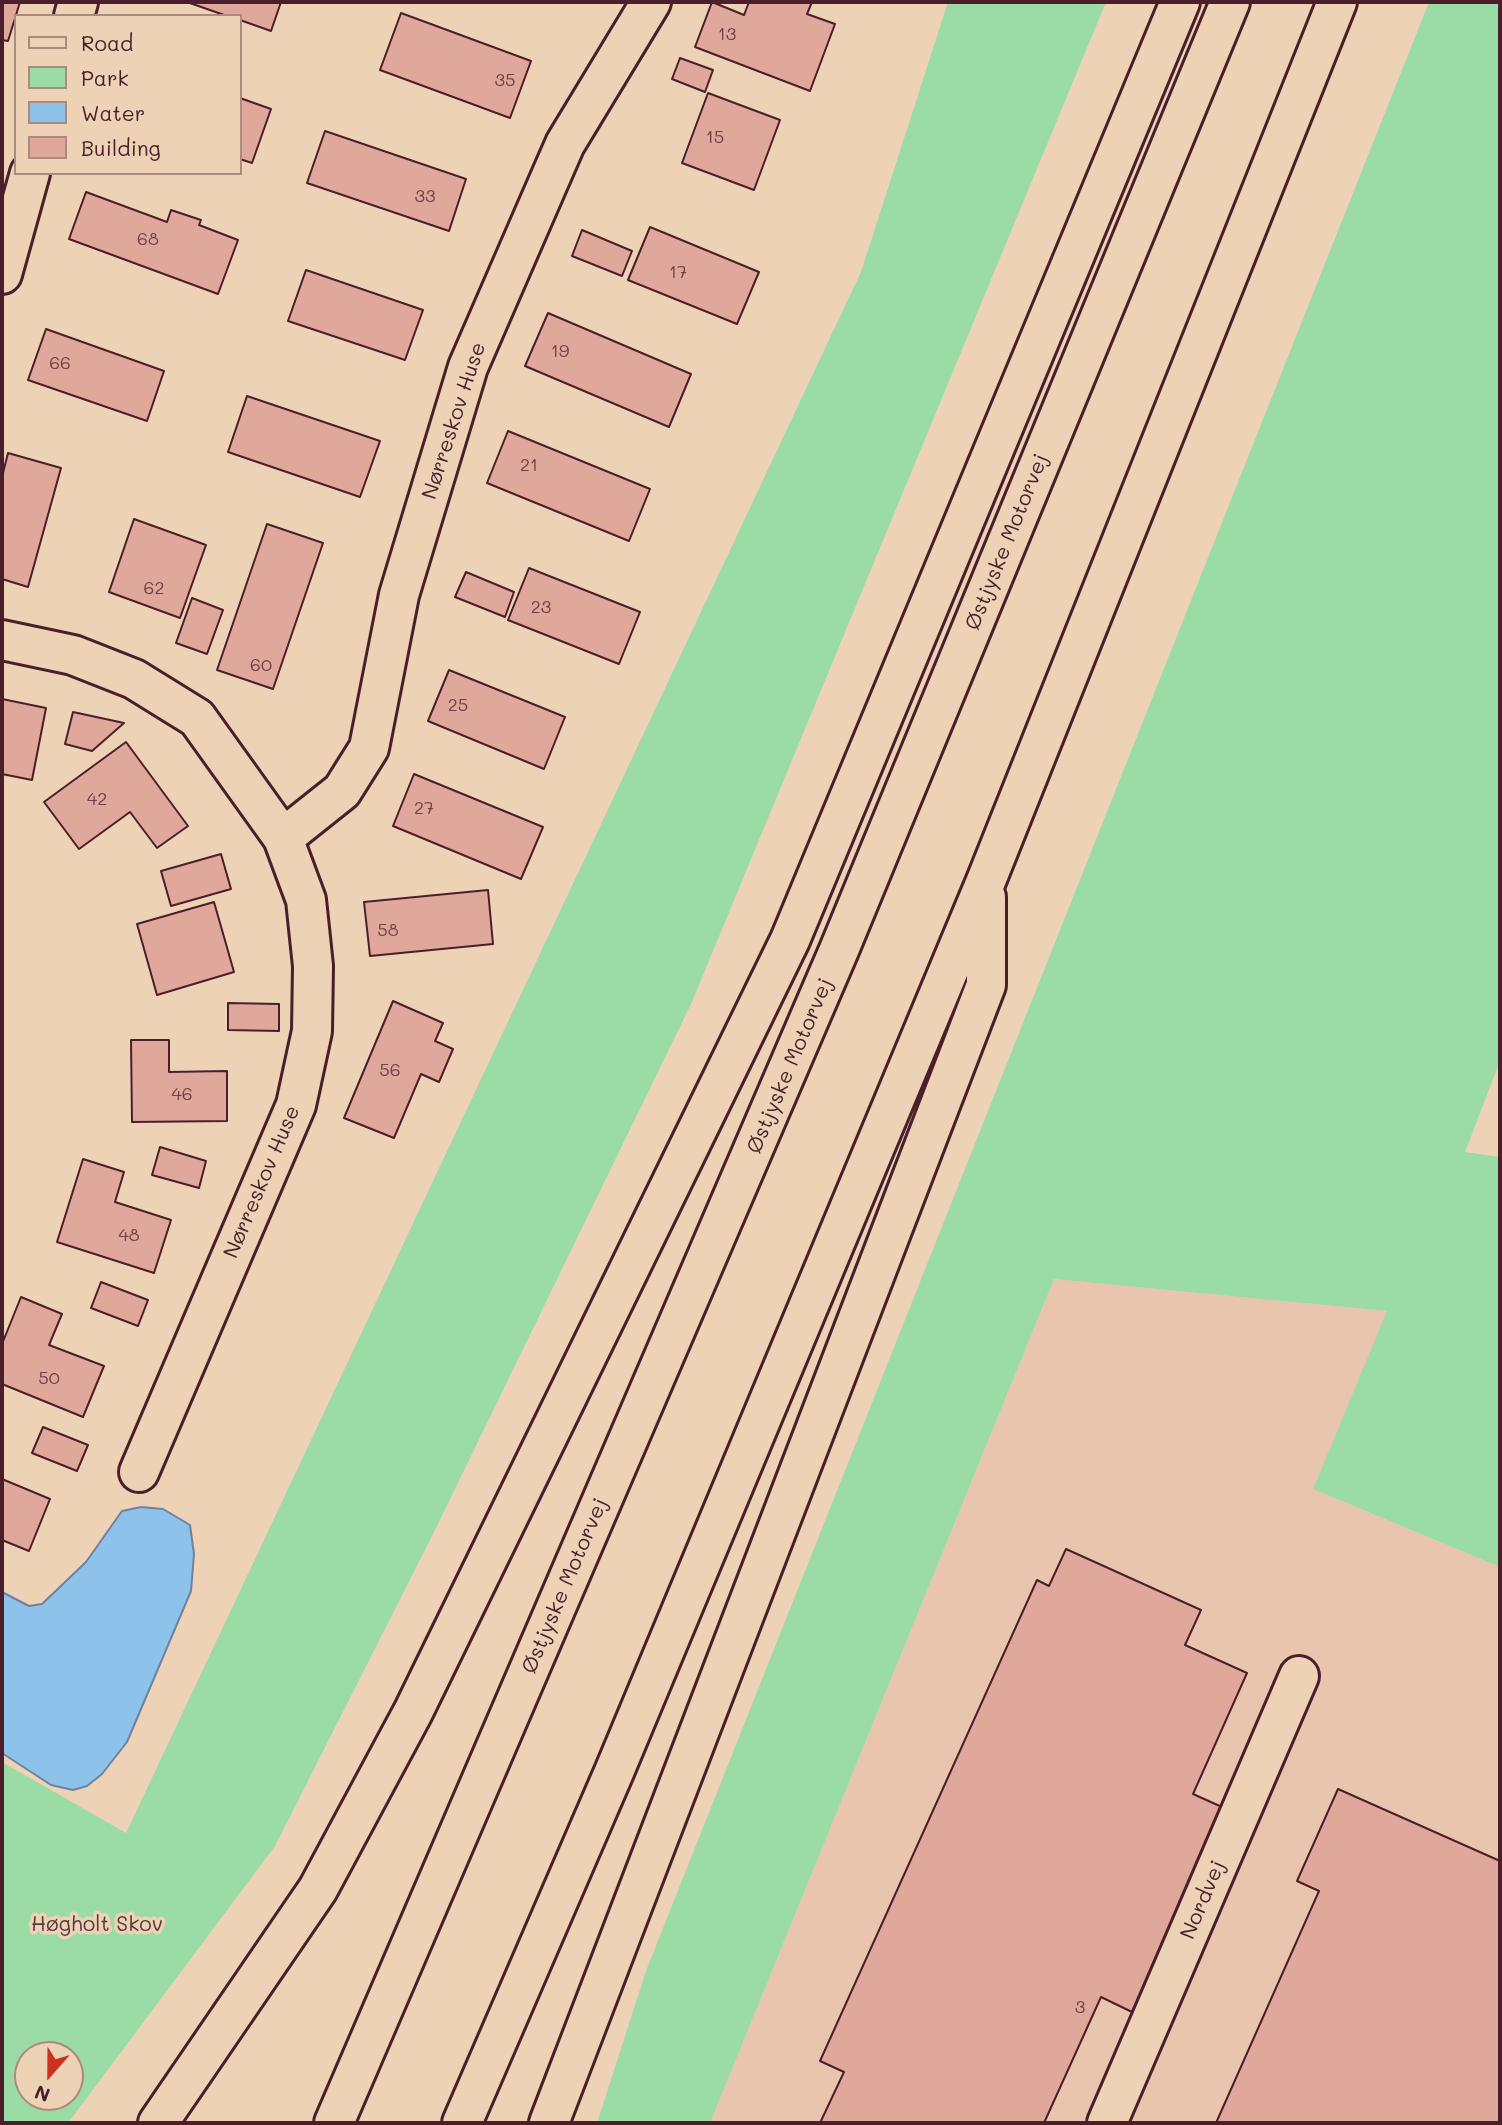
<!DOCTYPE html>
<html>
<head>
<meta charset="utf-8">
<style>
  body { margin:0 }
  #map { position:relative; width:1502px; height:2125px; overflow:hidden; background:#eed2b5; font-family:Mali,sans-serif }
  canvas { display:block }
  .frame { position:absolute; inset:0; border:4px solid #4a1f2b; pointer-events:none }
  .legend { position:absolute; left:14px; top:14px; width:228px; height:161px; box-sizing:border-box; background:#eed2b5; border:2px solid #ac8a7e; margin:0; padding:9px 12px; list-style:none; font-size:21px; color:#4a1f2b }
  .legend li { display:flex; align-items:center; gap:14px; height:35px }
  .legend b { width:35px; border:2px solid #ac8a7e }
  .north { position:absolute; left:14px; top:2041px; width:70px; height:70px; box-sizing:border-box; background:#eed2b5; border:2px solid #ac8a7e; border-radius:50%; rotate:201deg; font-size:19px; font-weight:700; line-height:28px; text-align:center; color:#4a1f2b }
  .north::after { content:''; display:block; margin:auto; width:24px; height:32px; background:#c8321e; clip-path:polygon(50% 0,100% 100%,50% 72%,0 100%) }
</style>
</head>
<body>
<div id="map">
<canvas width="1502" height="2125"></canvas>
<div class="frame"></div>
<ul class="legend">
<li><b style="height:9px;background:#eed2b5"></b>Road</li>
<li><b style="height:19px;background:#9bdba5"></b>Park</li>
<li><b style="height:19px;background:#8dc2eb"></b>Water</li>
<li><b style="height:19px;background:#e0a89a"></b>Building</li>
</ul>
<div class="north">N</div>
</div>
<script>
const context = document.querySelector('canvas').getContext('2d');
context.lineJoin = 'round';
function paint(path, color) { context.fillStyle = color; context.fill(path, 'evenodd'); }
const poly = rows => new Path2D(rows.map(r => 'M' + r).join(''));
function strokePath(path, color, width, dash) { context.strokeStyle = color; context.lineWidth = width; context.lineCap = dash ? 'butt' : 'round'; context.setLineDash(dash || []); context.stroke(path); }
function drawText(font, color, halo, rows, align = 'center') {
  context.font = font + ' Mali,sans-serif'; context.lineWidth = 7; context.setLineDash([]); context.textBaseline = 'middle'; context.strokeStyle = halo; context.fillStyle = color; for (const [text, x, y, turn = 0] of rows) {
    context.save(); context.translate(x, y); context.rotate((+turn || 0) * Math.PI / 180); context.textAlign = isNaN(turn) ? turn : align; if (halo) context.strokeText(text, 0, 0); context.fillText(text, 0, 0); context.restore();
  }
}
paint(poly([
  [1054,1279,1388,1311,1313,1489,1500,1567,1500,2123,710,2123]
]), '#eac5ad');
paint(poly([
  [948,2,1106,2,691,1004,433,1534,275,1846,68,2123,2,2123,2,1762,126,1833,861,272],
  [28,2055,70,2055,70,2097,28,2097],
  [1429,2,1500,2,1500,1061,1465,1152,1500,1157,1500,1567,1313,1489,1387,1311,1054,1279,710,2123,597,2123,646,1971]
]), '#9bdba5');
const water = poly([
  [141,1507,163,1509,190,1525,194,1554,191,1591,127,1742,102,1774,87,1786,73,1790,51,1785,2,1753,2,1592,29,1606,42,1604,86,1562,122,1511,141,1507]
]);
paint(water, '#8dc2eb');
strokePath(water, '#72819e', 2);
const building = poly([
  [2,2,20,2,8,41,2,40,2,2],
  [187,2,281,2,271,31,240,20,240,16,227,16,187,2],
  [712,2,744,15,749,2,812,2,807,14,835,24,810,91,695,47,712,2],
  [401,13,531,61,510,118,380,70,401,13],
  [680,58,713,70,705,92,672,79,680,58],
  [708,93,780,120,754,190,682,163,708,93],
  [240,98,271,109,252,163,240,159,240,98],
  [325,131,466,179,449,231,307,183,325,131],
  [86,192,167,222,171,210,201,220,199,225,238,240,218,294,69,239,86,192],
  [650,227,759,272,737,324,628,280,650,227],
  [582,230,632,251,622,276,572,256,582,230],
  [306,270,423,310,405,360,288,321,306,270],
  [548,313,691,374,669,427,525,366,548,313],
  [46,329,164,371,147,421,28,380,46,329],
  [247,396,380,441,360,497,228,452,247,396],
  [508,431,650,489,629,541,487,483,508,431],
  [8,453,61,468,28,587,2,579,2,477,8,453],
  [134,519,206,545,180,618,109,592,134,519],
  [267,524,323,543,273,689,217,670,267,524],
  [529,568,640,612,619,664,508,620,529,568],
  [466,572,514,592,505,617,455,597,466,572],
  [192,598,223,610,207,654,176,643,192,598],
  [449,670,565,717,544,769,428,721,449,670],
  [2,699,46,708,32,780,2,774,2,699],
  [73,712,124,723,92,751,65,744,73,712],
  [126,742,188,826,157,848,130,812,79,849,44,802,126,742],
  [414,774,543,827,521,879,393,826,414,774],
  [221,854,231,889,171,906,161,871,221,854],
  [488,890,493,944,370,956,364,902,488,890],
  [214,902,234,972,157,995,137,924,214,902],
  [393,1001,443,1023,435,1041,453,1049,439,1082,421,1074,394,1138,344,1118,393,1001],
  [228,1003,279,1004,279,1031,228,1030,228,1003],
  [131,1040,169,1040,169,1072,227,1071,227,1121,132,1122,131,1040],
  [160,1147,206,1161,199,1188,152,1175,160,1147],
  [83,1159,124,1172,115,1202,171,1220,154,1273,57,1242,83,1159],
  [101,1282,148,1300,138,1326,91,1308,101,1282],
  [21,1297,62,1314,49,1345,104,1366,83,1417,2,1384,2,1344,21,1297],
  [43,1427,88,1445,77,1471,32,1453,43,1427],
  [2,1479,50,1499,29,1551,2,1540,2,1479],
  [1066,1549,1201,1610,1185,1645,1247,1673,1193,1794,1222,1807,1132,2012,1101,1997,1044,2123,820,2123,844,2072,820,2061,1037,1580,1049,1586,1066,1549],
  [1338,1789,1500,1861,1500,2123,1216,2123,1319,1891,1297,1881,1338,1789]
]);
paint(building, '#e0a89a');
strokePath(building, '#4a1f2b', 2);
const minor = poly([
  [74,16,78,2],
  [2,274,30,173],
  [2,640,73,655,134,679,197,718,283,838,306,900,313,966,312,1031,296,1105,139,1472],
  [283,838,342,791,369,748,399,595,468,367,565,144,651,2],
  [1107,2123,1299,1676]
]);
const highway = poly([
  [158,2123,318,1889,413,1712,790,940,1180,2],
  [334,2123,839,950,1230,2],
  [462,2123,614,1772,986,881,1337,2],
  [549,2123,986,985,986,897]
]);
strokePath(minor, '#4a1f2b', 44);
strokePath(highway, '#4a1f2b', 44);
strokePath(minor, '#eed2b5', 38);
strokePath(highway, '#eed2b5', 38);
drawText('18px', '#704147', null, [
  ["13",727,34],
  ["35",505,80],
  ["15",715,137],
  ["33",425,196],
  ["68",148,239],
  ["17",678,272],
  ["19",560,351],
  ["66",60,363],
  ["21",529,465],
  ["62",154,588],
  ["23",541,607],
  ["60",261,665],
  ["25",458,705],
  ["42",97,799],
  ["27",424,808],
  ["58",388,930],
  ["56",390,1070],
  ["46",182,1094],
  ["48",129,1235],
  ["50",49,1378],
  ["3",1080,2007]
]);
drawText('21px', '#4a1f2b', '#eed2b5', [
  ["Nørreskov Huse",454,421,-72],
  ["Østjyske Motorvej",1007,542,-68],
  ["Østjyske Motorvej",790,1066,-67],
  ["Nørreskov Huse",262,1182,-67],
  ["Østjyske Motorvej",565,1586,-67],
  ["Nordvej",1203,1900,-67]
]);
drawText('21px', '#563b3d', '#eed2b5', [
  ["Høgholt Skov",97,1925]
]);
</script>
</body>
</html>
